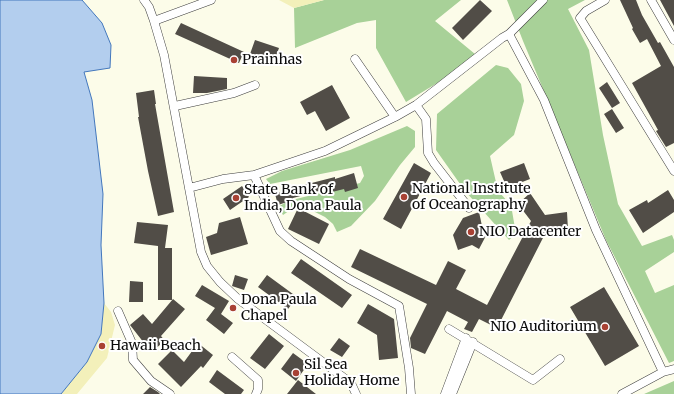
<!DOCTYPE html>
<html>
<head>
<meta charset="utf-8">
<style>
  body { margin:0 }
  canvas { display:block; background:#fcfce9 }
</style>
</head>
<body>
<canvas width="674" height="394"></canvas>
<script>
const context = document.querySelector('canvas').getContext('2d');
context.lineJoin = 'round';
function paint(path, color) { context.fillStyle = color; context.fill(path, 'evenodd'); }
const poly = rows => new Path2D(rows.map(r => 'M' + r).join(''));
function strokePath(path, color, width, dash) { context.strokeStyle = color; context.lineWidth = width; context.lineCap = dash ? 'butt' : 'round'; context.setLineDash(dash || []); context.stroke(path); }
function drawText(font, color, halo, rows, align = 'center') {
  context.font = font + ' Merriweather,serif'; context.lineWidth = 4; context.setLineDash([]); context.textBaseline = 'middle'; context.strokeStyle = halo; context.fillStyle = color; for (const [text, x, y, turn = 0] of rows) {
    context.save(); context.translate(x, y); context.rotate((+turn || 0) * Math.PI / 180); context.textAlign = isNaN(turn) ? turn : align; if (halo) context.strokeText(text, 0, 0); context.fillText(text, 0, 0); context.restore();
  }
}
paint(poly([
  [324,0,461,0,435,21,475,54,452,74,406,102,376,48,376,20,357,23,295,48,294,8],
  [507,0,585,0,568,9,589,50,603,135,618,204,642,246,672,235,674,240,674,252,645,271,655,293,674,285,674,361,669,363,606,240,523,41],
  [496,65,508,68,521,84,524,101,514,135,490,156,498,191,511,205,516,234,509,240,465,191,436,150,437,114],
  [407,126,415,131,415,147,400,165,375,201,351,226,337,232,333,224,325,217,299,204,283,215,278,207,288,201,360,183,364,176,361,166,270,184,266,179,282,171,350,150],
  [674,381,674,394,644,394]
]), '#a8d198');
paint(poly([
  [279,0,324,0,294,8],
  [104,303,111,312,115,325,107,358,77,394,61,394,87,362,101,334]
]), '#f3f0ba');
const water = poly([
  [0,0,82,0,102,23,111,45,110,68,84,72,92,100,103,194,101,245,104,303,101,334,87,362,61,394,0,394,0,0]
]);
paint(water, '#b3ceee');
strokePath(water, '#4377bc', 1);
paint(poly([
  [480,0,492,11,463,40,452,28],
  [620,0,636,0,642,15,658,43,660,42,674,67,674,143,666,147,656,131,658,130,632,83,661,66,647,39,640,43,632,29,633,28],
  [660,0,674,0,674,26],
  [181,23,244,52,239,63,175,34],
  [255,40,279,48,274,62,250,54],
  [194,76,227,78,227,89,207,93,193,93],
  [607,82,620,103,612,108,599,88],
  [332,85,350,118,326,131,315,111,307,115,300,102],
  [154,90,156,104,155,104,174,212,158,216,148,171,138,117,139,117,136,93],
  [612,109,624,128,616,133,604,114],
  [414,163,431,173,401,229,383,219],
  [524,163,530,179,507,188,500,172],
  [354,173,358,188,345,192,344,189,320,195,319,191,293,198,293,200,278,205,275,194,296,187,335,177,335,179],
  [242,186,249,197,230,210,223,199],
  [668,190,674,200,674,212,643,233,629,210,647,200,648,203],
  [530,193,545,215,567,212,568,230,546,232,497,328,479,319,472,332,464,329,468,322,447,311,425,354,411,348,410,338,427,304,351,267,360,249,436,285,448,261,466,270,456,289,487,305,531,221,518,204],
  [298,208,329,224,319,244,288,229],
  [479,212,482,226,489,230,479,249,472,245,458,250,453,235,463,218],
  [240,217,248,244,211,255,206,237,217,233,219,223],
  [137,222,168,225,165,248,172,248,172,300,158,300,158,246,134,243],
  [301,259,352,295,342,308,291,273],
  [235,275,248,279,244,290,232,286],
  [267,275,297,297,288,309,258,287],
  [130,281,143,282,143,302,129,302],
  [202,285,229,301,221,314,233,323,224,334,206,320,215,308,195,296],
  [604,287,639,346,605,366,570,307],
  [173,299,185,309,161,336,165,341,151,352,130,325,143,314,152,324],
  [368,304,394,319,398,358,379,360,377,335,357,323],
  [269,334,284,346,265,369,250,358],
  [339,338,350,346,342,357,330,350],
  [198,343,213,355,203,368,201,366,181,387,158,364,172,350,184,362],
  [293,353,308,364,296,381,281,369],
  [217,370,244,390,241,394,225,394,209,382],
  [298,380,316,394,287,394],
  [150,387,158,392,160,394,143,394]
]), '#514d47');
const minor = poly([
  [144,0,149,7,154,21,164,55,201,252,207,266,220,282,238,299,351,383,356,394],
  [605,0,586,11,580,18,674,171],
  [651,0,674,40],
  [154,21,211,0],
  [509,34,543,0],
  [355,59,395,117],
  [416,105,426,119,428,153,434,163,469,208],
  [175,106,234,93,255,85],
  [254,175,280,231,291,241,349,279,399,306,409,368,411,394],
  [189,188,223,179,254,175,325,151,395,117,416,105,502,38,509,34,544,100,596,230,663,372],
  [118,311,132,343,133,360,151,381,170,394],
  [449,329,533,380,560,359],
  [232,357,258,380,258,389,256,394],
  [445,394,466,338],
  [452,394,473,342],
  [622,394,663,372,674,369]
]);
strokePath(minor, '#3d3d3d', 9);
strokePath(minor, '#fff', 8);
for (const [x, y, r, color] of [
  [234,60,4,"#a84133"],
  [404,197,4,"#a84133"],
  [236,198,4,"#a84133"],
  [471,232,4,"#a84133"],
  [233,308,4,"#a84133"],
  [605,327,4,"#a84133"],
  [102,346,4,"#a84133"],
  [296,373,4,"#a84133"]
]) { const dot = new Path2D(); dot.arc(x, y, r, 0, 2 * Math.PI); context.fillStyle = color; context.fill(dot); strokePath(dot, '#fff', 1.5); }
drawText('14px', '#0a0a0a', '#fff', [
  ["Prainhas",242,60],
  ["National Institute",412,189],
  ["of Oceanography",412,205],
  ["State Bank of",244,190],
  ["India, Dona Paula",244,206],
  ["NIO Datacenter",479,232],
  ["Dona Paula",241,300],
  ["Chapel",241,316],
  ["NIO Auditorium",597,327,"right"],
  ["Hawaii Beach",110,346],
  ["Sil Sea",304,365],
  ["Holiday Home",304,381]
], 'left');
</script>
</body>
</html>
